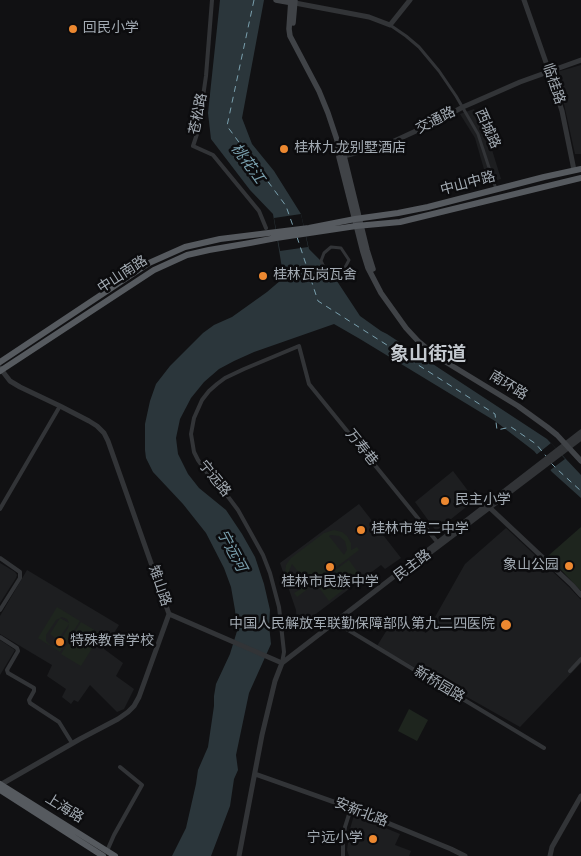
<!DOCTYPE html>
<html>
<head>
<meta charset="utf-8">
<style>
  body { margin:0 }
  canvas { display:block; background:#111113 }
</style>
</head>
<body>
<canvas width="581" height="856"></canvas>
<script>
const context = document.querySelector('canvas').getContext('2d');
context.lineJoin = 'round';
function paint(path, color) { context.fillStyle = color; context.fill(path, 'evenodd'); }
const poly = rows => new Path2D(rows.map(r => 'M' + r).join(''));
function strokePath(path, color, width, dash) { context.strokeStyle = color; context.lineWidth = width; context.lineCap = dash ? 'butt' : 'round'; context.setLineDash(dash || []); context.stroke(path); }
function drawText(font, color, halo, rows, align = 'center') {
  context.font = font + ' "Nunito Sans","Noto Sans SC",sans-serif'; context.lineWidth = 5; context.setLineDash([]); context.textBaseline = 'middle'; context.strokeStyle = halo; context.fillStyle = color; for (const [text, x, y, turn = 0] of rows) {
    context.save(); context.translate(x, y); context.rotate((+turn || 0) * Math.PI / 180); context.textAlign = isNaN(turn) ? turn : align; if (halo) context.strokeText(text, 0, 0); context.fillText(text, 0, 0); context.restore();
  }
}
paint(poly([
  [581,65,581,154,575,154,557,72],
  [474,109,488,137,501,179,488,183,475,138,460,114],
  [453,471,475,500,436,531,415,502],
  [359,504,401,558,385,569,381,565,297,628,296,610,280,563],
  [506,528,570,588,581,600,581,663,520,727,377,646,395,617,426,633,465,564],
  [0,563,15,572,17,575,16,578,0,603],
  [27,570,119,625,104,649,123,663,116,676,134,689,124,709,117,712,90,685,78,702,74,700,71,704,62,697,66,689,47,676,52,665,0,634,0,616],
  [0,640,15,650,0,675],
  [354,815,400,834,395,845,411,851,409,856,349,856,347,850,350,829]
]), '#1d1e20');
paint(poly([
  [581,527,581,591,548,556],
  [334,530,342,532,347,536,351,543,351,550,357,547,359,550,297,597,294,593,301,589,293,585,287,579,285,572,286,565,291,558,324,533],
  [331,535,339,536,345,541,347,550,344,555,329,536],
  [292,564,307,583,306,583,298,584,291,579,289,571],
  [349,560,361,577,347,588,334,571],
  [331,574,343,590,329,601,317,585],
  [57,607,80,621,60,652,38,638],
  [62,617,67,619,69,623,60,618,50,634,58,640,69,624,68,628,58,644,54,646,50,645,46,641,46,635,56,620],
  [81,622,101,634,81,666,61,654],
  [409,709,428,720,417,741,398,731]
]), '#1e251e');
paint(poly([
  [220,0,264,0,242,118,252,144,274,171,301,214,309,249,321,261,325,269,331,272,360,316,381,331,387,334,547,439,581,475,581,498,552,472,534,451,495,421,360,339,334,324,254,352,234,361,219,369,204,382,191,398,180,419,176,438,178,454,188,474,199,488,226,510,242,534,255,557,264,584,270,610,269,625,271,644,249,693,236,755,238,770,234,779,230,806,211,856,172,856,186,828,196,784,198,770,208,747,214,706,214,696,216,684,230,654,237,631,235,610,231,587,224,568,206,533,183,504,153,472,146,458,145,450,145,424,150,401,156,384,170,366,203,333,214,325,232,317,267,292,281,280,283,274,273,214,250,190,211,139,208,113]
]), '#2b363b');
paint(poly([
  [301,214,308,247,280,251,274,218],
  [551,443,565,459,549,471,536,455]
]), '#111113');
strokePath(poly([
  [254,0,227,126,286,206,293,226],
  [297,237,318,301,495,414,497,430,511,427,536,444,546,456],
  [551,463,558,470,581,491]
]), '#7aa0ae', 1, [6, 5]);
strokePath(poly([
  [390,25,406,36,419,47,439,71,456,96,478,134,496,189],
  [331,247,341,248,349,260,340,277,335,279,331,272,325,269,321,261,324,253,331,247]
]), '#323437', 3);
strokePath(poly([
  [212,0,206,76,200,117,198,131,193,146,213,155,259,211,266,228],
  [0,509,60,406],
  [0,558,20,572,20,578,0,610],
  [335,622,544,748],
  [0,637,17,648,18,651,7,670,8,673,34,688,34,691,29,700,30,703,59,722,72,743],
  [282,663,284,652,279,607,270,573,263,555,238,510,226,494,210,477,198,460,194,452,191,434,194,418,202,400,209,391,217,384,225,378,244,369,299,346,309,384,438,543],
  [570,671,581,659],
  [107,851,114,835,142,785,120,767],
  [343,856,343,842,345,827,351,808]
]), '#323437', 4);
strokePath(poly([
  [524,0,549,71,562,111,574,170],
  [295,3,369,17,390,25,410,0],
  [344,156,370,149,390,143,431,124,463,107,520,82,581,60],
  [490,508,572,585,581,595],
  [427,555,581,438],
  [169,614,282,663],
  [255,774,351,808,451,849,465,856],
  [0,785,80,739,118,719,128,712,134,706,139,697,169,614,108,441,104,433,97,426,89,421,60,406,20,387,10,381,0,368],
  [239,856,262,735,275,681,282,663,581,432],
  [550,856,552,847,581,796]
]), '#323437', 5);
strokePath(poly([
  [276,0,293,3],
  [291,0,289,29,290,36,319,91,328,113,337,140,344,156,367,250,373,269],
  [293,23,295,0],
  [337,140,339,157,363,252,368,268,381,293,406,328,418,341,436,356,518,406,547,427,557,435,581,461]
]), '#404347', 5.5);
strokePath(poly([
  [0,362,149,263,185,247,220,239,309,228,355,219,398,213,428,207,544,177,581,169],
  [0,371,154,270,187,255,209,250,250,243,276,238,356,226,400,222,581,178],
  [0,784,115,856],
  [0,790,103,856]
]), '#565a5f', 6);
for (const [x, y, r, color] of [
  [73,29,5,"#ec8830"],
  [284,149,5,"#ec8830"],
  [263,276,5,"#ec8830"],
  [445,501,5,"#ec8830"],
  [361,530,5,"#ec8830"],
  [569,566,5,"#ec8830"],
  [330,567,5,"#ec8830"],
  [506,625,6,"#ec8830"],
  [60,642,5,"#ec8830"],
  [373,839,5,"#ec8830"]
]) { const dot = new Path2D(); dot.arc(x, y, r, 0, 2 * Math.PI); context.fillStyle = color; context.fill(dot); strokePath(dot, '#0c0c0e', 2); }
drawText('14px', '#a3abb3', '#0c0c0e', [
  ["回民小学",83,29],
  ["桂林九龙别墅酒店",294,149],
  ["桂林瓦岗瓦舍",273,276],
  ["民主小学",455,501],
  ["桂林市第二中学",371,530],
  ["象山公园",559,566,"right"],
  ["桂林市民族中学",330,583,"center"],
  ["中国人民解放军联勤保障部队第九二四医院",495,625,"right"],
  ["特殊教育学校",70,642],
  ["宁远小学",363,839,"right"]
], 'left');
drawText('14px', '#a3abb3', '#0c0c0e', [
  ["临桂路",553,84,72],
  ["苍松路",199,114,-79],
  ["交通路",436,121,-27],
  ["西城路",487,129,66],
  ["中山中路",468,184,-15],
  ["中山南路",123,275,-33],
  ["南环路",508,386,32],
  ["万寿巷",361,448,51],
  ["宁远路",214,479,51],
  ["民主路",413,566,-37],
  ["雉山路",159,586,71],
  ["新桥园路",439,685,31],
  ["上海路",64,809,32],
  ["安新北路",361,813,21]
]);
drawText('italic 15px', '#7aa0ae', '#0c0c0e', [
  ["桃花江",247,164,54],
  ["宁远河",231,551,62]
]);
drawText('bold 19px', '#c4c9cf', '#0c0c0e', [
  ["象山街道",428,355]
]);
</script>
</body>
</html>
